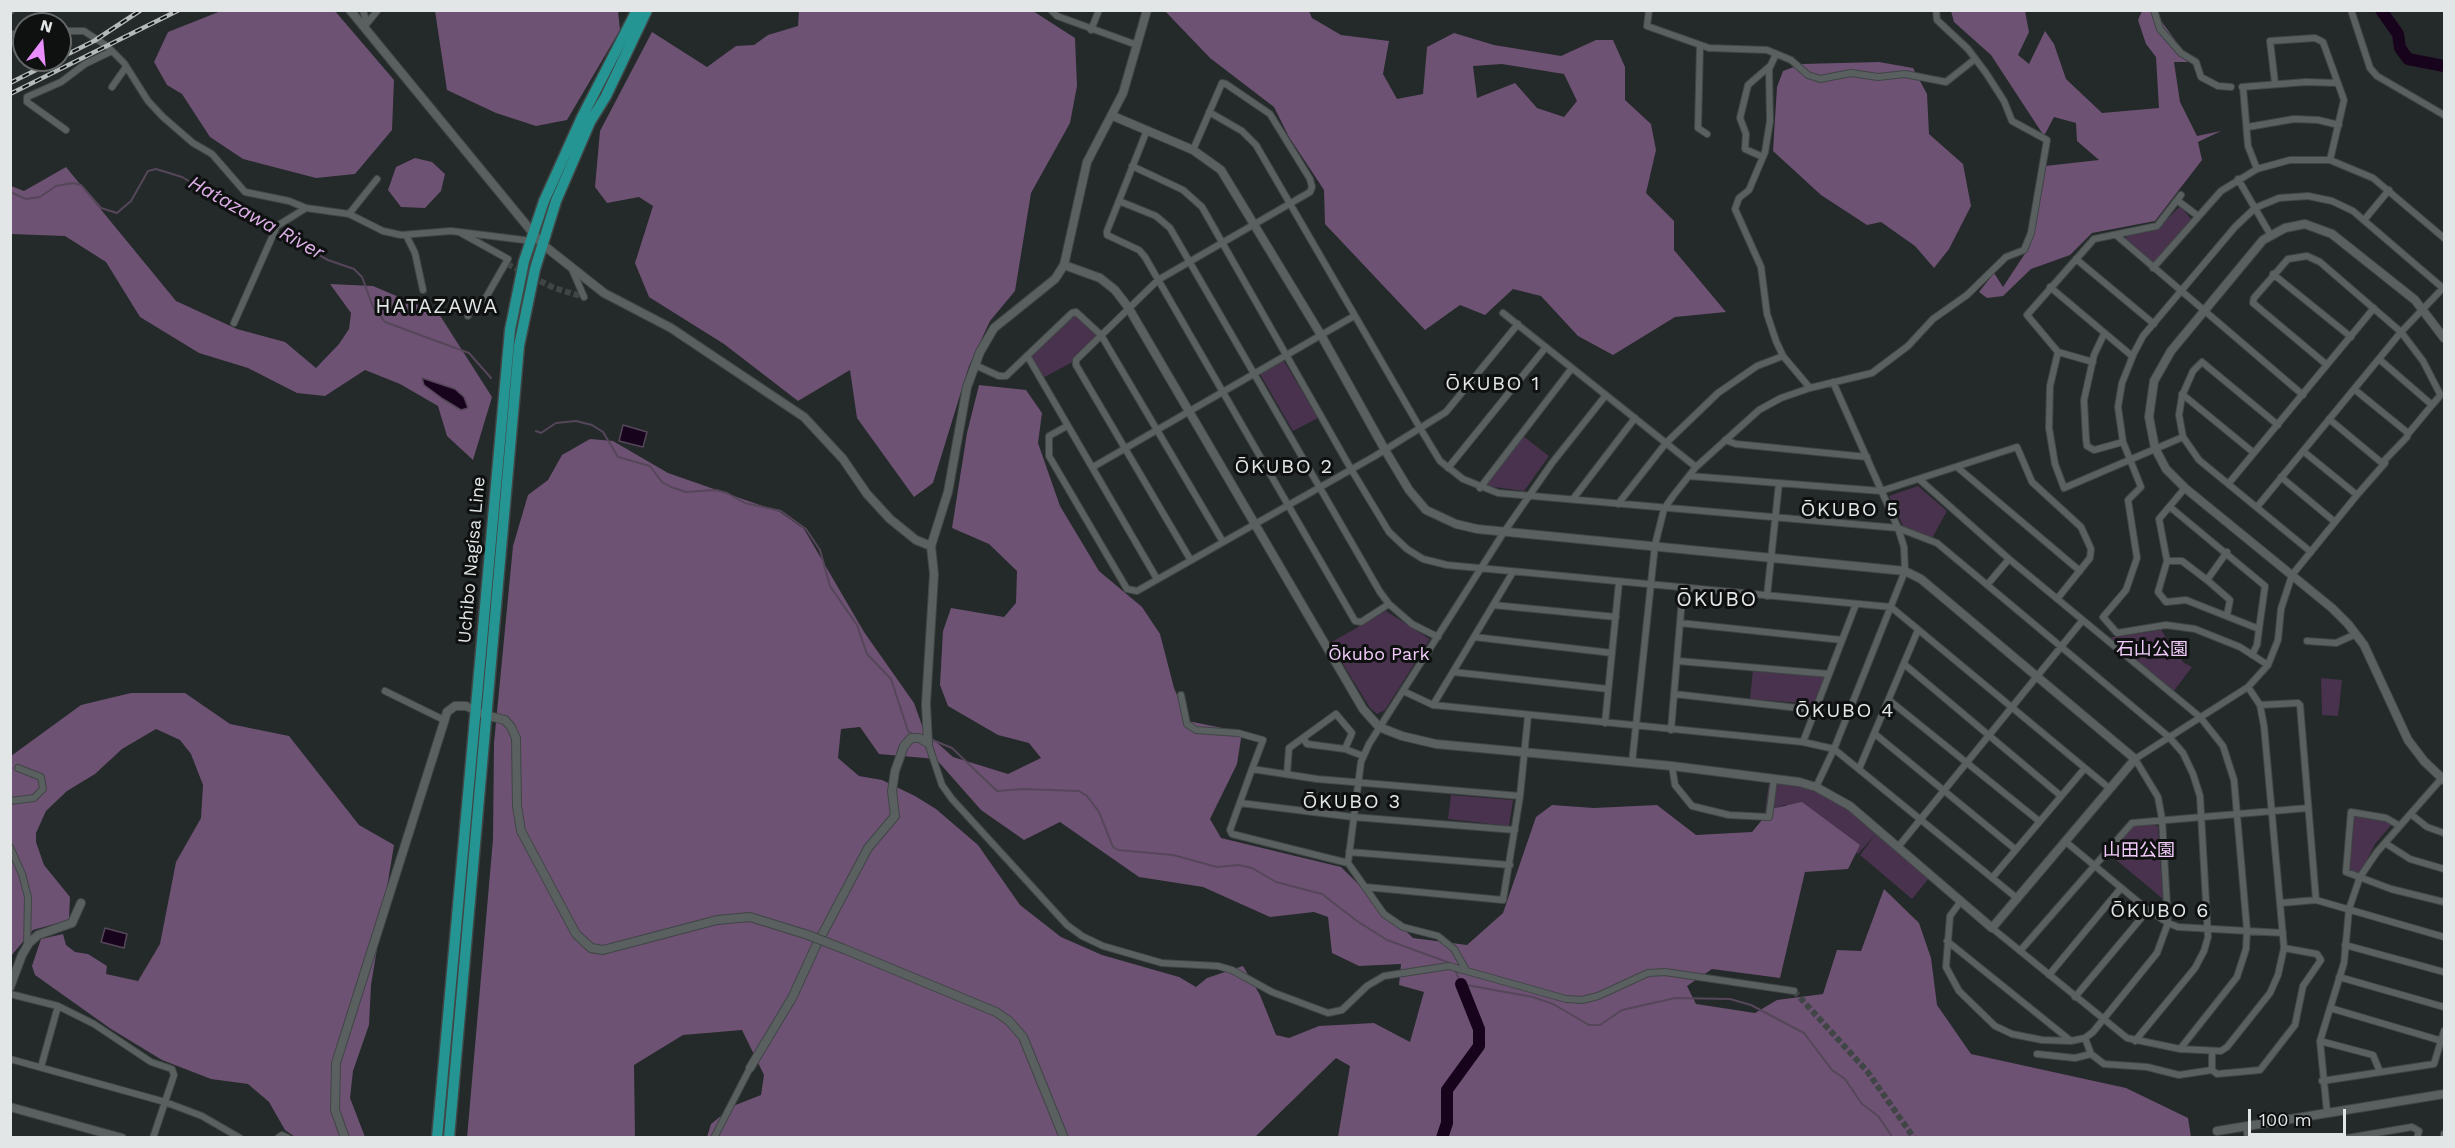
<!DOCTYPE html>
<html>
<head>
<meta charset="utf-8">
<style>
  body { margin:0 }
  #map { position:relative; width:2455px; height:1148px; overflow:hidden; background:#242929; font-family:"Work Sans",sans-serif }
  canvas { display:block }
  .frame { position:absolute; inset:0; border:12px solid #e2e6e6; pointer-events:none }
  .north { position:absolute; left:12px; top:12px; width:60px; height:60px; box-sizing:border-box; background:#0f1111; border:2px solid #636666; border-radius:50%; rotate:16deg; font-size:16px; font-weight:700; line-height:24px; text-align:center; color:#e2e6e6 }
  .north::after { content:''; display:block; margin:auto; width:21px; height:27px; background:#ea8dfd; clip-path:polygon(50% 0,100% 100%,50% 72%,0 100%) }
  .scale { position:absolute; left:2248px; top:1109px; width:98px; height:27px; box-sizing:border-box; border:3px solid #e2e6e6; border-top:0; padding-left:8px; font-size:18px; line-height:21px; white-space:nowrap; color:#e2e6e6; -webkit-text-stroke:4px #0f1111; paint-order:stroke }
</style>
</head>
<body>
<div id="map">
<canvas width="2455" height="1148"></canvas>
<div class="frame"></div>
<div class="north">N</div>
<div class="scale">100 m</div>
</div>
<script>
const context = document.querySelector('canvas').getContext('2d');
context.lineJoin = 'round';
function paint(path, color) { context.fillStyle = color; context.fill(path, 'evenodd'); }
const poly = rows => new Path2D(rows.map(r => 'M' + r).join(''));
function strokePath(path, color, width, dash) { context.strokeStyle = color; context.lineWidth = width; context.lineCap = dash ? 'butt' : 'round'; context.setLineDash(dash || []); context.stroke(path); }
function drawText(font, color, halo, rows, align = 'center') {
  context.font = font + ' "Work Sans","Noto Sans JP",sans-serif'; context.lineWidth = 6; context.setLineDash([]); context.textBaseline = 'middle'; context.strokeStyle = halo; context.fillStyle = color; for (const [text, x, y, turn = 0] of rows) {
    context.save(); context.translate(x, y); context.rotate((+turn || 0) * Math.PI / 180); context.textAlign = isNaN(turn) ? turn : align; if (halo) context.strokeText(text, 0, 0); context.fillText(text, 0, 0); context.restore();
  }
}
paint(poly([
  [2180,206,2191,219,2154,265,2125,240,2127,235,2158,229],
  [1076,312,1101,335,1076,360,1041,379,1028,357],
  [1284,361,1318,418,1293,431,1260,374],
  [1523,436,1549,456,1524,491,1487,486,1485,484],
  [1918,486,1947,511,1932,538,1904,528,1889,496],
  [1386,611,1430,639,1385,710,1377,714,1370,708,1330,643],
  [2161,630,2184,663,2192,667,2173,692,2108,638],
  [1753,670,1821,676,1825,678,1814,704,1750,699],
  [2321,678,2342,680,2338,716,2322,715],
  [1770,775,1823,787,1930,877,1912,899,1860,855,1876,834,1858,854,1807,809,1784,805,1765,812],
  [1451,795,1513,800,1509,826,1448,819],
  [2355,813,2393,823,2375,844,2359,876,2348,871,2352,814],
  [2154,824,2158,827,2163,899,2109,854,2132,826]
]), '#49324d');
paint(poly([
  [221,11,335,11,394,80,392,130,355,174,316,178,243,159,210,137,182,94,167,85,154,62,168,32],
  [435,11,618,11,620,30,567,120,536,126,496,113,447,90],
  [799,11,1033,11,1075,38,1077,86,1070,123,1031,193,1015,291,990,321,969,366,933,483,914,497,857,418,850,370,798,401,724,344,649,297,635,263,653,206,639,197,607,203,595,187,600,131,652,32,707,67,736,46,754,45,768,35,798,26],
  [1165,11,1309,11,1312,18,1341,35,1389,41,1383,74,1397,99,1423,94,1427,47,1454,33,1494,45,1561,56,1596,40,1613,40,1625,67,1625,100,1651,124,1656,150,1646,193,1674,221,1674,250,1726,312,1675,317,1613,355,1578,336,1541,296,1513,289,1485,315,1460,305,1425,330,1325,224,1324,190,1289,137,1274,107,1210,58],
  [1502,64,1564,74,1577,101,1564,117,1537,108,1515,83,1477,98,1473,66],
  [1951,11,2025,11,2029,32,2018,55,2029,64,2045,31,2054,44,2066,79,2102,113,2159,108,2156,57,2146,44,2138,20,2142,11,2154,11,2191,62,2174,62,2180,102,2197,136,2221,131,2198,142,2202,160,2155,221,2092,233,2070,255,2031,269,2003,296,1987,298,1979,292,1994,273,2003,287,2030,246,2032,212,2045,166,2099,160,2077,141,2076,123,2054,117,2044,136,1991,55,1954,22],
  [1879,62,1913,68,1927,94,1929,134,1963,164,1971,206,1949,249,1934,268,1915,246,1881,222,1867,225,1821,195,1773,151,1777,87,1783,71,1802,64],
  [415,158,432,162,445,174,441,191,425,208,401,207,388,190,396,167],
  [66,167,176,301,237,329,285,342,316,368,339,344,349,329,351,313,330,284,373,286,439,314,492,397,473,460,447,436,438,406,400,384,365,370,325,396,297,393,248,368,199,353,140,317,106,262,65,236,11,234,11,186,24,191],
  [979,385,1026,390,1042,413,1038,443,1060,506,1099,571,1142,607,1160,634,1174,688,1188,721,1242,732,1237,764,1210,819,1221,838,1341,867,1413,938,1467,945,1503,913,1536,817,1552,805,1594,808,1657,805,1696,835,1752,832,1771,809,1802,802,1860,845,1848,869,1805,872,1780,978,1712,969,1687,986,1696,1004,1755,1013,1777,1000,1823,994,1837,950,1861,951,1884,889,1919,923,1931,958,1937,1005,1971,1054,2126,1088,2188,1118,2191,1137,1338,1137,1350,1066,1336,1058,1255,1137,707,1137,711,1124,733,1106,761,1095,764,1075,742,1030,683,1035,634,1065,635,1137,467,1138,493,839,494,743,513,546,528,495,548,480,562,455,590,439,613,441,668,473,780,512,804,529,864,632,914,703,924,731,953,757,1008,774,1041,758,1029,743,998,735,948,706,940,685,943,631,951,608,1004,617,1016,603,1017,571,989,544,952,528,967,433],
  [860,727,879,754,936,759,981,810,1024,840,1060,822,1139,877,1203,887,1270,917,1314,912,1328,917,1332,953,1359,966,1401,964,1399,985,1424,992,1410,1042,1374,1023,1319,1026,1289,1038,1276,1035,1260,995,1243,966,1207,978,1196,987,1179,977,1102,955,1061,937,1020,905,978,845,936,809,915,796,882,780,859,776,838,758,841,729],
  [131,693,185,693,230,724,289,736,359,825,394,845,371,985,369,1025,353,1071,350,1098,365,1137,295,1137,285,1130,269,1102,248,1084,211,1079,162,1060,111,1029,35,975,32,966,41,939,63,934,66,945,75,952,88,954,107,966,106,974,138,981,160,944,176,862,201,818,203,785,191,754,180,740,156,729,122,749,95,774,67,791,46,811,36,833,36,842,44,865,70,897,69,920,33,930,11,956,11,756,81,705]
]), '#6d5273');
const water = poly([
  [422,378,455,389,464,397,468,408,461,410,443,399,424,385,422,378],
  [623,425,647,432,643,447,619,441,623,425],
  [105,928,127,934,124,948,101,942,105,928]
]);
paint(water, '#18031d');
strokePath(water, '#554759', 1.5);
strokePath(poly([
  [10,192,26,199,40,197,56,186,73,183,81,185,101,208,117,213,131,201,148,171,156,169,182,177,216,197,229,202,284,236,328,260,354,269,362,277,373,307,385,322,469,353,491,378],
  [536,431,541,433,556,423,576,421,592,425,603,432,618,457,650,466,662,482,671,487,686,492,716,490,727,493,745,503,781,511,806,529,820,550,830,586,857,625,867,654,891,679,908,731,915,735],
  [930,739,952,748,997,791,1023,789,1079,791,1087,796,1099,812,1113,847,1118,850,1173,855,1217,867,1239,865,1252,868,1276,882,1322,894,1357,921,1387,940,1450,963],
  [1455,970,1461,984,1533,997,1553,1004,1589,1025,1600,1025,1622,1010,1675,998,1730,999,1751,1005,1804,1033,1832,1070,1845,1079,1862,1104,1878,1116,1893,1138]
]), '#554759', 2);
strokePath(poly([
  [2381,10,2398,34,2400,48,2408,59,2444,66],
  [1442,1138,1447,1123,1447,1090,1479,1046,1479,1029,1461,984]
]), '#18031d', 12);
strokePath(poly([
  [507,264,523,272],
  [532,277,554,288,584,297],
  [1794,991,1867,1071,1914,1138]
]), '#404545', 6, [6, 3]);
const minor = poly([
  [1051,10,1057,16,1137,45],
  [1649,10,1647,26,1709,48,1767,50,1791,60,1808,75,1820,79,1851,73,1878,77,1905,74,1946,82,1975,59],
  [2154,10,2160,29,2181,53,2196,62,2201,77,2218,86,2231,87],
  [2351,10,2370,68,2377,76,2444,115],
  [10,12,12,10],
  [362,25,366,20,363,10],
  [364,27,378,10],
  [1091,30,1099,10],
  [60,31,84,31,107,46,124,63,148,101,163,117,193,143,212,154,245,192,289,201,306,208,349,214,383,231,401,235,451,231,532,241],
  [10,34,24,34],
  [1700,45,1698,128,1707,134],
  [1776,54,1769,69,1770,121,1765,152,1749,190,1739,198,1735,209,1761,267,1767,314,1776,341,1783,356,1810,388],
  [37,63,43,60],
  [2275,83,2270,41,2315,38,2323,42,2344,100,2330,160],
  [112,87,126,67],
  [2242,87,2306,82,2337,83],
  [2243,87,2248,146,2257,169],
  [1209,112,1242,131,1256,145,1420,428,1440,461,1463,479,1498,493,1898,528,1937,543,2169,737,2183,753,2193,774,2200,796,2208,937,2204,951,2195,968,2135,1041],
  [2248,127,2294,119,2318,120,2339,125],
  [66,130,27,102,27,97,61,82,85,64,112,51],
  [1147,130,1107,231,1107,235,1139,250,1145,257,1355,621,1361,622,1389,604],
  [1763,157,1745,149,1746,134,1740,118,1748,85,1770,66],
  [1132,166,1183,190,1202,207,1351,469,1389,532,1407,549,1423,559,1447,565,1891,607,2109,788],
  [2238,179,2270,234],
  [2181,195,2157,226,2094,239,2027,315,2058,352,2050,386,2049,428,2055,464,2064,488,2183,437],
  [1119,201,1156,216,1170,228,1380,592,1389,604,1412,624,1438,637],
  [2178,201,2198,216],
  [349,214,377,179],
  [2365,219,2389,190],
  [461,233,508,259,485,299,472,304,468,316],
  [406,235,415,253,423,290],
  [2116,235,2303,395],
  [2076,259,2154,324],
  [571,267,584,297],
  [2153,268,2221,191,2257,169,2290,160,2330,160,2373,178,2444,238],
  [2273,274,2351,337],
  [2050,287,2132,356],
  [1503,313,1696,467],
  [234,323,277,226,306,208],
  [2104,334,2094,355,2084,400,2086,439,2087,446,2094,450,2123,442],
  [2058,352,2093,362],
  [1028,357,1157,579],
  [975,365,999,376,1006,376,1072,313,1076,312,1101,335,1223,542],
  [2327,365,2253,303,2254,298,2288,259,2307,256,2320,262,2401,332,2423,361,2440,394,2439,397,2432,405,2379,359],
  [2182,394,2254,453],
  [2329,419,2382,463,2407,437,2408,433,2354,389],
  [2278,425,2202,362,2193,371,2182,396,2179,415,2183,437,2199,460,2311,552],
  [1067,426,1049,436,1049,456,1127,589,1137,591,1375,456,1446,412,1518,324],
  [2408,434,2432,405],
  [1725,440,1736,444,1867,457],
  [1093,467,1354,316],
  [1957,467,2080,571],
  [1448,468,1546,347],
  [1689,476,1881,491,2017,447,2032,482,2081,527,2091,549,2090,558,2057,599],
  [2281,477,2335,522,2357,495,2303,451],
  [1919,479,2009,559,2200,717,2223,746,2234,780,2247,930,2246,949,2237,977,2180,1049],
  [2229,483,2374,308],
  [1480,488,1572,368],
  [2185,488,2159,519,2167,561,2158,592,2166,602,2186,600,2259,629,2257,645,2252,655],
  [2357,495,2385,463],
  [1573,499,1635,418],
  [1618,504,1666,443,1718,393,1757,366,1783,356],
  [2170,507,2265,586,2259,629],
  [2257,507,2401,332,2444,287],
  [2227,552,2207,580,2230,600,2227,615],
  [1190,559,1076,365,1076,360,1158,280,1310,192,1312,187,1310,179,1270,114,1226,84,1222,83,1193,150],
  [2167,561,2182,561,2207,580],
  [1987,585,2009,559],
  [1767,596,1779,483],
  [1493,605,1616,617],
  [1680,623,1842,640],
  [1474,637,1612,653],
  [2307,641,2336,643,2356,634],
  [1678,661,1829,674],
  [1904,664,2061,796],
  [2268,665,2240,647,2195,629,2166,625,2117,633,2103,617,2126,590,2137,558,2128,500,2141,487,2123,442,2118,407,2122,383,2134,353,2143,336,2235,227,2255,208,2279,198,2308,196,2332,201,2353,211,2444,289],
  [1453,672,1608,689],
  [385,691,444,720],
  [1403,691,1433,705,1803,742,1834,749,2018,899],
  [1674,694,1816,710],
  [1181,695,1187,724,1196,730,1238,733,1263,740,1252,769],
  [1889,700,2039,821],
  [1433,705,1513,572],
  [2260,705,2298,703,2300,705,2316,900],
  [1605,723,1619,582],
  [1671,730,1683,587],
  [1875,734,2015,849],
  [1303,738,1307,744,1345,749],
  [1803,742,1856,604],
  [928,743,942,785,952,799,1067,925,1082,936,1103,946,1162,963,1218,966,1232,970,1272,992,1328,1013,1342,1010,1367,986,1384,976,1449,966,1566,999,1582,1000,1598,996,1648,973,1665,972,1794,991],
  [1632,763,1655,545,1664,509,1673,496,1696,467,1759,410,1781,398,1810,388,1872,373,1908,346,1933,319,1967,295,2006,257,2024,250,2031,233,2047,140,2012,121,2004,101,1986,73,1968,49,1937,20,1936,10],
  [1672,766,1675,785,1692,806,1729,815,1769,817,1774,779],
  [1859,769,1918,630],
  [1287,774,1289,748,1336,714,1352,733,1345,749,1363,756],
  [1816,787,1834,749,1905,571,1904,547,1898,528,1833,382],
  [10,801,34,798,43,789,41,777,18,768],
  [1240,803,1353,817,1515,830],
  [2412,815,2427,827,2444,833],
  [2400,826,2386,818,2351,812,2346,872,2391,889,2444,902],
  [2066,842,2148,910,2168,923,2178,927,2283,933],
  [2385,843,2410,859,2444,869],
  [10,847,22,874,28,897,27,947],
  [1898,847,2082,621],
  [1349,852,1510,865],
  [1348,863,1361,762,1369,744,1504,532,1552,463,1606,395],
  [1992,878,2085,768],
  [1365,887,1503,900,1520,796,1528,716],
  [1961,901,1950,916,1946,967,1959,991,1995,1026,2012,1034,2042,1040,2071,1041,2085,1038,2093,1032,2157,953,2168,923,2162,819,2158,797,2135,759,2248,687,2268,665,2278,640,2281,609,2292,575,2335,522],
  [2281,903,2316,900,2444,937],
  [1992,928,2127,1038,2180,1049,2221,1051,2227,1047,2270,993,2278,975,2284,948,2264,726,2260,705,2248,687],
  [1947,941,2071,1041],
  [2345,945,2444,972],
  [2020,951,2132,823,2308,808],
  [1466,970,1454,949,1438,936,1403,927,1384,914,1348,863,1232,834,1230,830,1252,769,1317,779,1520,796],
  [2049,975,2121,888],
  [2339,977,2444,1007],
  [10,994,58,1006,94,1024,151,1062,172,1069,174,1075,153,1138],
  [2075,997,2148,910],
  [2330,1008,2442,1041],
  [2085,1038,2091,1054,2104,1064,2147,1067,2179,1075,2212,1070],
  [2320,1041,2373,1055,2380,1072],
  [2212,1051,2212,1070,2217,1074,2260,1070,2295,1025,2303,986,2321,960,2317,954,2284,948],
  [2037,1054,2075,1058,2091,1054],
  [10,1059,165,1102,202,1116,240,1138],
  [41,1067,58,1006],
  [2322,1081,2434,1064,2444,1031],
  [2327,1112,2320,1041,2344,963,2349,909,2360,877,2377,852,2442,778],
  [2246,1126,2248,1138],
  [278,1138,282,1135,288,1138],
  [714,1138,750,1068],
  [2347,1138,2412,1127,2419,1131,2417,1138],
  [2444,1138,2444,1134]
]);
const tertiary = poly([
  [350,10,542,244,604,293,671,328,804,417,843,459,867,494,890,519,916,540,931,546],
  [1064,265,1100,278,1115,290,1128,307,1363,709,1379,727,1402,736,1436,744,1672,766,1799,782,1816,787,1850,806,1992,928,2135,759,1921,579,1905,571,1477,529,1456,524,1426,510,1409,490,1385,450,1321,335,1221,170,1193,150,1113,116],
  [2444,338,2415,300,2332,234,2305,224,2285,228,2263,240,2171,351,2154,381,2149,417,2155,448,2166,469,2185,488,2332,608,2348,624,2364,645,2408,740,2424,761,2444,780],
  [928,743,926,704,934,574,931,546,948,492,967,387,980,352,994,328,1055,279,1064,265,1087,162,1123,93,1147,10],
  [844,949,996,1012,1009,1021,1023,1037,1064,1138],
  [10,987,22,955,29,943,38,935,72,923,81,903],
  [750,1068,792,998,815,948,868,848,895,816,892,791,895,771,904,746,911,738,919,738,928,743],
  [10,1107,122,1138],
  [2217,1131,2444,1094],
  [345,1138,335,1110,336,1063,444,722,447,712,455,706,466,706,485,715,505,720,511,727,516,738,517,806,521,831,576,934,591,948,603,950,717,920,750,917,808,935]
]);
const trunk = poly([
  [437,1138,510,330,524,261,544,201,582,117,637,10],
  [449,1138,519,346,535,269,556,201,590,122,606,96,647,10]
]);
strokePath(minor, '#404545', 8);
strokePath(tertiary, '#404545', 10);
strokePath(trunk, '#404545', 13);
strokePath(minor, '#5a6060', 6);
strokePath(tertiary, '#5a6060', 8);
strokePath(trunk, '#259593', 10);
const rail = poly([
  [60,58,94,41,141,10],
  [10,83,56,60],
  [10,94,179,10]
]);
strokePath(rail, '#b4b9b9', 4.5);
strokePath(rail, '#0f1111', 2, [7]);
const tertiaryBridge = poly([
  [808,935,844,949]
]);
strokePath(tertiaryBridge, '#404545', 10, []);
strokePath(tertiaryBridge, '#5a6060', 8);
drawText('18px', '#e2e6e6', '#0f1111', [
  ["Uchibo Nagisa Line",472,560,-85]
]);
drawText('18px', '#f1cbf9', '#0f1111', [
  ["石山公園",2152,650],
  ["Ōkubo Park",1379,655],
  ["山田公園",2139,851]
]);
drawText('italic 20px', '#ddafe7', '#0f1111', [
  ["Hatazawa River",256,218,29]
]);
context.letterSpacing = '1.5px';
drawText('20px', '#e2e6e6', '#0f1111', [
  ["ŌKUBO 1",1493,384],
  ["ŌKUBO 2",1284,467],
  ["ŌKUBO 5",1850,510],
  ["ŌKUBO 4",1845,711],
  ["ŌKUBO 3",1352,802],
  ["ŌKUBO 6",2160,911]
]);
context.letterSpacing = '0px';
context.letterSpacing = '1.5px';
drawText('21px', '#e2e6e6', '#0f1111', [
  ["HATAZAWA",437,307],
  ["ŌKUBO",1717,600]
]);
context.letterSpacing = '0px';
</script>
</body>
</html>
